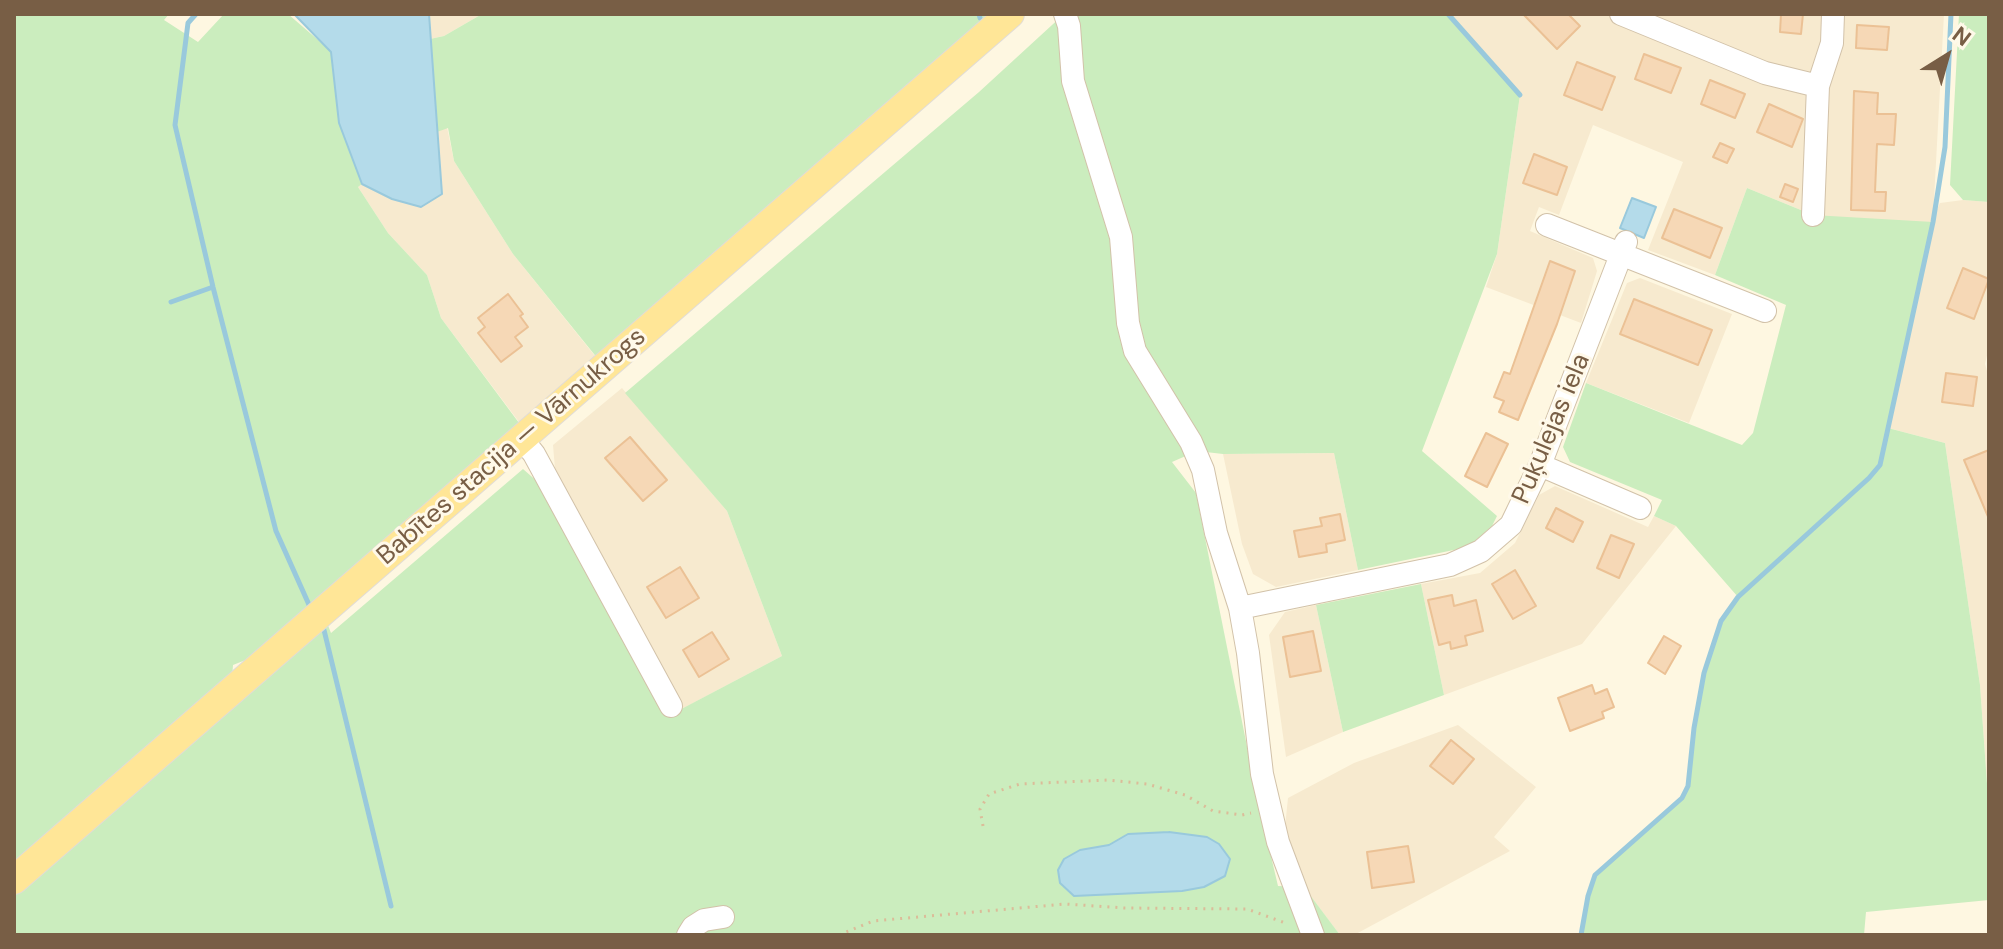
<!DOCTYPE html>
<html>
<head>
<meta charset="utf-8">
<style>
  body { margin:0 }
  #map { position:relative; width:2003px; height:949px; overflow:hidden; background:#fef7e1; font-family:"DM Sans",sans-serif }
  canvas { display:block }
  .frame { position:absolute; inset:0; border:16px solid #785e45; pointer-events:none }
  .north { position:absolute; left:1907px; top:16px; width:80px; height:80px; -webkit-text-stroke:6px #fff9e9; paint-order:stroke; rotate:37deg; font-size:22px; font-weight:700; line-height:32px; text-align:center; color:#785e45 }
  .north::after { content:''; display:block; margin:auto; width:28px; height:36px; background:#785e45; clip-path:polygon(50% 0,100% 100%,50% 72%,0 100%) }
</style>
</head>
<body>
<div id="map">
<canvas width="2003" height="949"></canvas>
<div class="frame"></div>
<div class="north">N</div>
</div>
<script>
const context = document.querySelector('canvas').getContext('2d');
context.lineJoin = 'round';
function paint(path, color) { context.fillStyle = color; context.fill(path, 'evenodd'); }
const poly = rows => new Path2D(rows.map(r => 'M' + r).join(''));
function strokePath(path, color, width, dash) { context.strokeStyle = color; context.lineWidth = width; context.lineCap = dash ? 'butt' : 'round'; context.setLineDash(dash || []); context.stroke(path); }
function drawText(font, color, halo, rows, align = 'center') {
  context.font = font + ' "DM Sans",sans-serif'; context.lineWidth = 6; context.setLineDash([]); context.textBaseline = 'middle'; context.strokeStyle = halo; context.fillStyle = color; for (const [text, x, y, turn = 0] of rows) {
    context.save(); context.translate(x, y); context.rotate((+turn || 0) * Math.PI / 180); context.textAlign = isNaN(turn) ? turn : align; if (halo) context.strokeText(text, 0, 0); context.fillText(text, 0, 0); context.restore();
  }
}
paint(poly([
  [429,14,482,14,444,36,430,39],
  [1448,14,1944,14,1933,218,1940,203,1963,200,1989,202,1989,347,1985,364,1989,378,1989,812,1980,685,1945,443,1888,428,1813,215,1747,188,1715,275,1648,250,1683,162,1593,125,1559,215,1539,207,1530,231,1593,258,1597,271,1581,323,1486,287,1497,254,1520,95],
  [447,127,454,161,513,254,595,356,519,422,441,318,427,275,388,233,358,187,362,184,392,199,421,207,442,194,437,132],
  [1640,278,1732,314,1689,423,1586,383,1627,283],
  [622,388,727,511,782,656,680,710,556,481,553,445],
  [1334,453,1358,570,1276,587,1253,574,1242,544,1223,454],
  [1555,486,1648,527,1654,516,1676,526,1582,644,1444,695,1421,584,1480,573,1515,543,1539,495],
  [1316,605,1343,732,1286,757,1269,635,1285,612],
  [1458,725,1536,787,1494,837,1510,851,1354,935,1340,935,1304,887,1285,827,1288,798,1354,763]
]), '#f7eacf');
paint(poly([
  [14,14,169,14,164,20,198,42,224,14,288,14,332,52,339,123,362,184,358,187,388,233,427,275,441,318,525,431,320,605,331,633,523,469,539,483,670,715,782,656,727,511,625,393,979,92,1064,14,1449,14,1520,95,1497,254,1422,451,1497,516,1492,526,1468,547,1358,570,1334,453,1223,454,1197,451,1172,462,1196,493,1258,801,1278,886,1304,887,1340,935,14,935,14,892,276,648,233,665,232,679,14,866],
  [1128,834,1204,887,1182,891,1073,896,1080,850,1109,845],
  [482,14,999,14,598,359,513,254,454,161,448,128,437,132,430,39,444,36],
  [1959,14,1989,14,1989,202,1963,200,1950,185],
  [1747,188,1813,215,1933,222,1888,428,1945,443,1980,685,1989,812,1989,900,1866,912,1864,935,1581,935,1588,896,1595,875,1682,798,1688,786,1694,728,1704,673,1721,621,1738,597,1676,526,1654,516,1662,500,1570,462,1563,447,1586,383,1742,445,1753,433,1786,305,1715,275],
  [1421,584,1444,695,1343,732,1316,605]
]), '#cbedbe');
const water = poly([
  [294,14,429,14,442,194,421,207,392,199,362,184,339,123,331,52,294,14],
  [1632,198,1656,207,1644,238,1620,228,1632,198],
  [1169,832,1207,837,1219,844,1230,859,1225,876,1204,887,1182,891,1074,896,1060,883,1058,870,1064,859,1080,850,1109,845,1128,834,1169,832]
]);
paint(water, '#b4dbea');
strokePath(water, '#99c9dc', 2);
strokePath(poly([
  [196,14,188,23,175,125,213,287,276,531,310,607],
  [979,14,980,18],
  [1448,14,1520,95],
  [171,302,213,287],
  [324,630,391,906],
  [1581,935,1588,896,1595,875,1682,798,1688,786,1694,728,1704,673,1721,621,1738,597,1869,478,1880,465,1933,222,1945,147,1951,14]
]), '#99c9dc', 5);
const building = poly([
  [1523,14,1568,14,1580,26,1557,49,1523,14],
  [1781,14,1803,14,1801,34,1780,32,1781,14],
  [1857,25,1889,27,1887,50,1856,48,1857,25],
  [1644,54,1681,68,1671,93,1635,79,1644,54],
  [1577,62,1615,77,1602,110,1564,95,1577,62],
  [1710,80,1745,94,1735,118,1701,104,1710,80],
  [1854,91,1878,93,1877,114,1896,114,1894,145,1877,144,1875,192,1886,192,1885,211,1851,210,1854,91],
  [1769,104,1803,119,1792,147,1757,132,1769,104],
  [1720,143,1734,149,1727,163,1713,157,1720,143],
  [1534,154,1567,167,1557,195,1523,183,1534,154],
  [1785,184,1798,189,1793,202,1780,197,1785,184],
  [1674,209,1722,228,1710,258,1662,238,1674,209],
  [1550,261,1575,271,1557,324,1518,420,1499,412,1504,401,1494,397,1504,372,1510,374,1550,261],
  [1963,268,1989,279,1974,319,1947,308,1963,268],
  [508,294,523,314,520,316,528,327,515,337,522,346,501,362,478,333,485,327,478,318,508,294],
  [1634,299,1712,330,1698,365,1620,334,1634,299],
  [1946,373,1977,377,1973,406,1942,402,1946,373],
  [1486,433,1508,444,1487,487,1465,476,1486,433],
  [630,437,667,480,643,501,605,458,630,437],
  [1989,450,1989,519,1964,460,1989,450],
  [1556,508,1583,522,1573,542,1546,528,1556,508],
  [1340,514,1345,540,1326,544,1327,552,1299,557,1294,531,1322,526,1320,518,1340,514],
  [1611,535,1634,544,1619,578,1597,568,1611,535],
  [680,567,699,598,666,618,647,587,680,567],
  [1515,570,1536,606,1513,619,1492,584,1515,570],
  [1452,595,1454,606,1476,600,1483,631,1465,636,1467,645,1451,649,1450,642,1439,645,1428,600,1452,595],
  [1313,631,1321,671,1290,677,1283,637,1313,631],
  [712,632,729,659,699,677,683,650,712,632],
  [1664,636,1681,646,1665,674,1648,663,1664,636],
  [1592,685,1595,694,1607,689,1614,707,1602,712,1604,718,1570,731,1558,698,1592,685],
  [1451,740,1474,759,1453,784,1430,766,1451,740],
  [1408,846,1414,882,1372,888,1367,852,1408,846]
]);
paint(building, '#f6d8b6');
strokePath(building, '#ebc195', 2);
const minor = poly([
  [1065,14,1069,26,1073,81,1121,237,1128,323,1135,351,1191,442,1203,470,1216,533,1240,608,1248,653,1262,774,1278,842,1313,935],
  [1621,14,1765,73,1818,86],
  [1813,215,1818,86,1832,43,1833,14],
  [1547,225,1765,311],
  [522,439,534,454,671,706],
  [1540,465,1640,508],
  [1240,608,1450,565,1481,551,1511,525,1540,465,1626,242],
  [688,935,693,927,704,920,723,917]
]);
const major = poly([
  [14,880,1010,14]
]);
strokePath(minor, '#d2c2a9', 24);
strokePath(major, '#e1dcd6', 30);
strokePath(poly([
  [983,826,980,809,989,794,1020,784,1108,780,1147,784,1185,795,1213,811,1242,815,1251,813],
  [839,935,873,921,1065,904,1125,908,1247,909,1288,924]
]), '#dbbc99', 3, [2, 6]);
strokePath(minor, '#fff', 22);
strokePath(major, '#ffe697', 28);
drawText('26px', '#785e45', '#fff9e9', [
  ["Puķulejas iela",1552,429,-67],
  ["Babītes stacija — Vārnukrogs",512,447,-41]
]);
</script>
</body>
</html>
